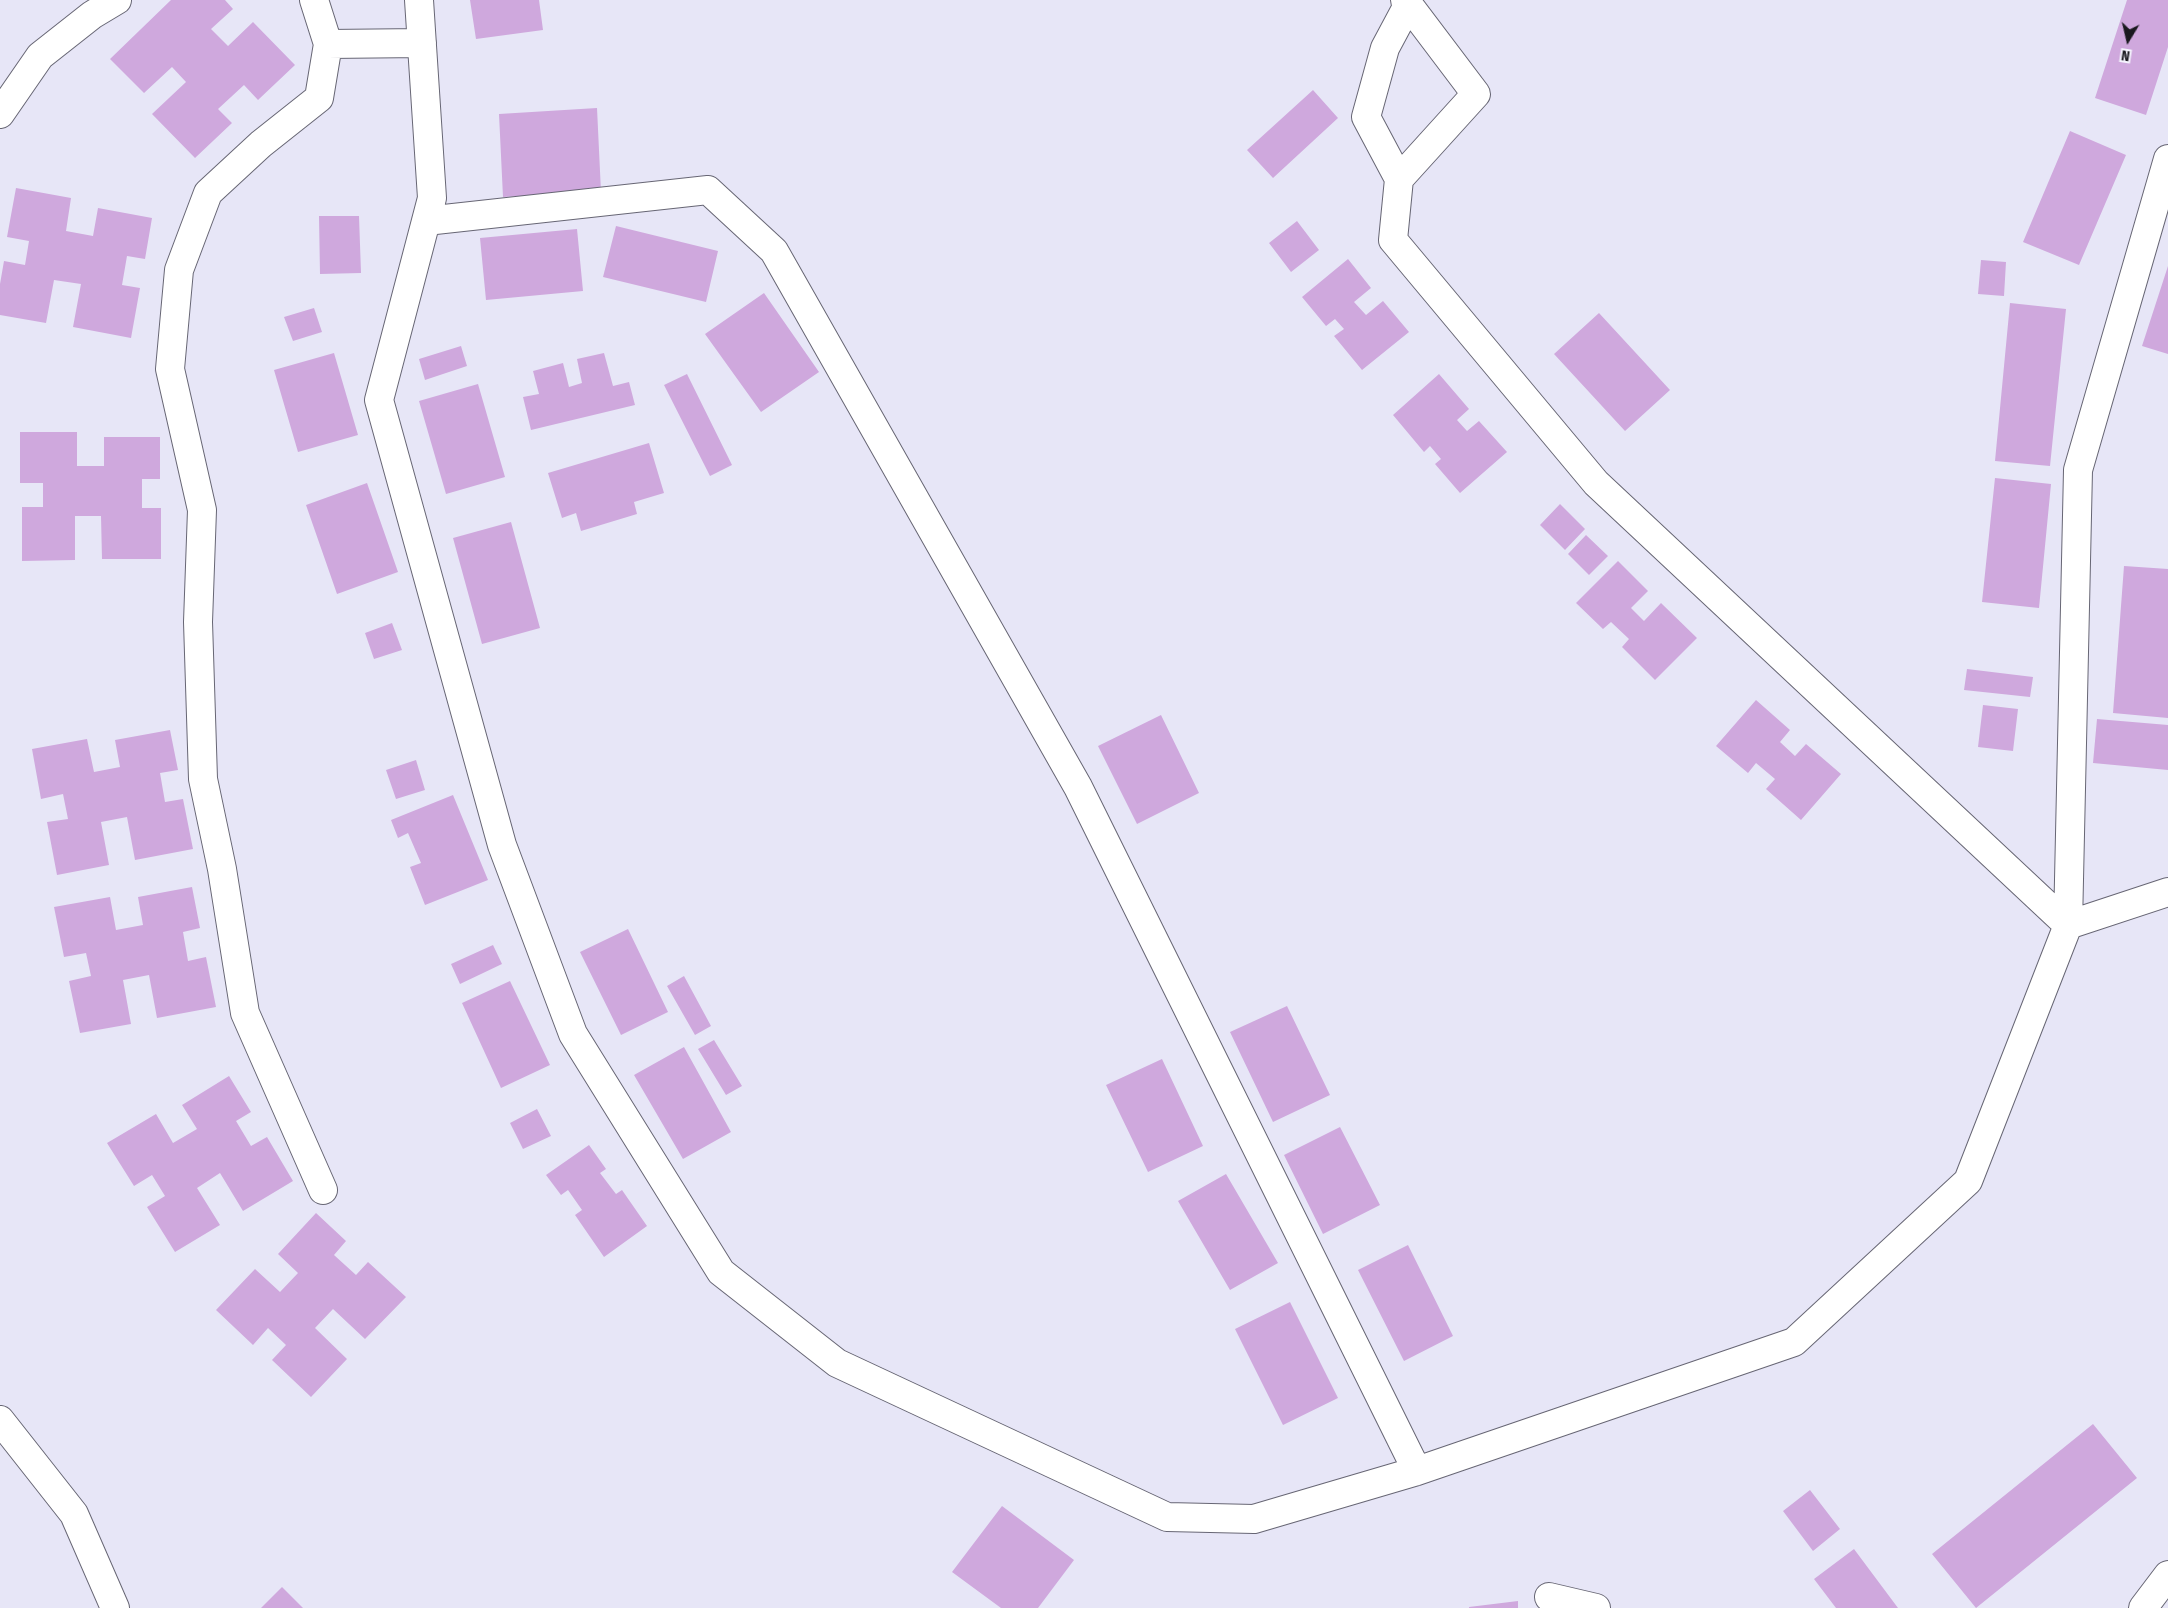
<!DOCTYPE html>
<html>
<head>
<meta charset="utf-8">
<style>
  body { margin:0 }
  #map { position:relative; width:2168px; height:1608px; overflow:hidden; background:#e7e6f7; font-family:"Fira Sans Condensed",sans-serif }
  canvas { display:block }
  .north { position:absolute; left:2103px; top:15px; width:50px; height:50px; -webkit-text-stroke:4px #f5f4fe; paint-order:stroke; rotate:189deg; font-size:14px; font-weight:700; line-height:20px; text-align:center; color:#1a191f }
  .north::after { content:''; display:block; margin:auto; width:18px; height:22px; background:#1a191f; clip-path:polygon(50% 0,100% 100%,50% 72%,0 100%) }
</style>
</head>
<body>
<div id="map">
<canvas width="2168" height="1608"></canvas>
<div class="north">N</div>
</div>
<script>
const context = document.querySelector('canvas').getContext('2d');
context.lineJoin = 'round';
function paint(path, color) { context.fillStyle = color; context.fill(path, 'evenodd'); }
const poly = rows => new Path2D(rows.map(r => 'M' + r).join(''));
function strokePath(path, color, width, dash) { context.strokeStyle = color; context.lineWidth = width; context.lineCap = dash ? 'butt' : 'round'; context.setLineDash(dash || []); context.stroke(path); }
paint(poly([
  [171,0,225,0,233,9,211,29,228,46,253,22,295,65,258,100,244,85,218,109,232,123,195,158,152,114,186,82,172,67,144,93,110,59],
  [470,0,539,0,543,30,476,39],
  [2127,0,2168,0,2168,47,2146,115,2095,98],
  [1313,90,1338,118,1273,178,1247,150],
  [597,108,601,192,503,197,499,114],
  [2070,131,2126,155,2079,265,2023,242],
  [16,188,71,198,66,231,93,236,98,208,152,218,145,259,127,256,122,285,140,288,131,338,73,327,81,284,54,280,46,323,0,315,0,284,4,261,25,265,29,241,7,237],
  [319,216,359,216,361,273,320,274],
  [1297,221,1319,250,1291,272,1269,243],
  [616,226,718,251,706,302,603,277],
  [577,229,583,291,486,300,480,238],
  [1348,259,1371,288,1354,302,1366,315,1383,301,1409,332,1362,370,1334,336,1344,329,1335,319,1326,326,1302,297],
  [1981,260,2006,262,2004,296,1978,294],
  [2168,266,2168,354,2142,346],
  [764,293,819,372,761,412,705,334],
  [2010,303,2066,309,2050,466,1995,461],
  [314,308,322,332,293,341,284,317],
  [1599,313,1670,390,1625,431,1554,354],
  [461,346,467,366,425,380,419,359],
  [334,353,358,435,298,452,274,370],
  [604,353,613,386,629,382,635,405,531,430,523,397,539,394,533,371,563,363,569,387,582,383,577,359],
  [687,374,732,465,710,476,664,385],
  [1439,374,1469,409,1457,420,1467,431,1479,421,1507,452,1460,493,1435,464,1441,459,1430,446,1424,452,1393,415],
  [478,384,505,477,446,494,419,401],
  [20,432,77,432,77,466,104,466,104,437,160,437,160,479,142,479,142,508,161,508,161,559,102,559,101,516,75,516,75,560,22,561,22,507,43,507,43,483,20,483],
  [649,443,664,493,634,502,637,514,581,531,576,513,562,518,548,473],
  [1995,478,2051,484,2039,608,1982,602],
  [367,483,398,572,337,594,306,505],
  [1560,504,1585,529,1565,550,1540,525],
  [511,522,540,628,482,644,453,538],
  [1586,535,1608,556,1589,575,1568,554],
  [1618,561,1648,591,1631,608,1644,621,1661,603,1697,638,1655,680,1622,647,1629,639,1611,622,1603,629,1576,603],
  [2124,566,2168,569,2168,718,2113,713],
  [392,623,402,650,374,659,365,633],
  [1967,669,2033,677,2030,697,1964,690],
  [1756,700,1790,730,1780,742,1795,756,1806,744,1841,774,1801,820,1766,789,1775,779,1756,763,1748,773,1716,746],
  [1983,705,2018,709,2013,751,1978,747],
  [1161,715,1199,793,1137,824,1098,746],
  [2097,719,2168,725,2168,770,2093,763],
  [170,730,178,770,160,773,165,802,183,799,193,849,135,860,127,817,101,822,109,865,57,875,47,822,68,819,63,794,41,799,32,749,87,739,94,772,120,767,115,740],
  [416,760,425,790,396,799,386,770],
  [453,795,488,880,425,905,410,867,421,863,408,833,398,838,391,820],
  [192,887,200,928,183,932,188,961,206,957,216,1007,157,1018,149,975,123,980,131,1024,80,1033,69,981,91,976,86,953,64,957,54,907,110,897,116,930,143,925,138,897],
  [628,929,668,1012,621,1035,580,952],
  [493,945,502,964,460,984,451,964],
  [684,976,711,1026,695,1035,667,986],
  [510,981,550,1065,501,1088,462,1003],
  [1287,1006,1330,1095,1273,1122,1230,1032],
  [714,1040,742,1086,726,1095,698,1049],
  [684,1047,731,1132,683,1159,634,1075],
  [1162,1059,1203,1146,1148,1172,1106,1085],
  [229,1076,251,1112,236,1121,251,1146,267,1137,293,1181,243,1211,220,1173,197,1188,220,1225,175,1252,147,1207,165,1196,152,1175,134,1186,107,1143,156,1114,173,1143,197,1129,182,1105],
  [537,1109,551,1136,523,1149,510,1123],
  [1340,1127,1380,1205,1323,1234,1284,1155],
  [589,1145,606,1169,600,1173,616,1194,622,1190,647,1226,604,1257,575,1215,582,1210,568,1190,561,1195,546,1175],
  [1226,1174,1278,1263,1230,1290,1178,1201],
  [316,1213,346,1241,334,1255,356,1275,368,1262,406,1297,365,1339,333,1309,315,1328,347,1359,311,1397,272,1360,286,1345,268,1328,253,1345,216,1310,255,1269,280,1292,298,1273,278,1254],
  [1408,1245,1453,1336,1404,1361,1358,1270],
  [1290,1302,1338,1398,1283,1425,1235,1329],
  [2093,1424,2137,1478,1976,1608,1932,1554],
  [1810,1490,1840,1529,1813,1551,1783,1511],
  [1002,1506,1074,1560,1038,1608,1001,1608,952,1572],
  [1854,1549,1898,1608,1836,1608,1814,1579],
  [282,1587,303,1608,261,1608],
  [1518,1601,1518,1608,1469,1608,1469,1607]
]), '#cfa8dd');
const minor = poly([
  [314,0,328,44,319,98,261,144,208,193,179,270,170,369,202,510,198,622,203,779,222,869,245,1013,323,1190],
  [419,0,432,198,379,400,502,845,573,1034,721,1272,837,1363,1167,1517,1254,1519,1417,1471,1794,1342,1968,1181,2068,925,2168,892],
  [1405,0,1476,94,1399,179,1393,240,1596,483,2068,925,2078,470,2168,159],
  [328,44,422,43],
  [0,114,40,56,92,15,117,0],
  [1399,179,1366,117,1385,48,1408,5],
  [426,221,708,190,774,251,1078,787,1417,1471],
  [0,1420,74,1514,115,1608],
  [1549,1597,1596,1608],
  [2143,1608,2168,1575]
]);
strokePath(minor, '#676674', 30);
strokePath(minor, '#fff', 28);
</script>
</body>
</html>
